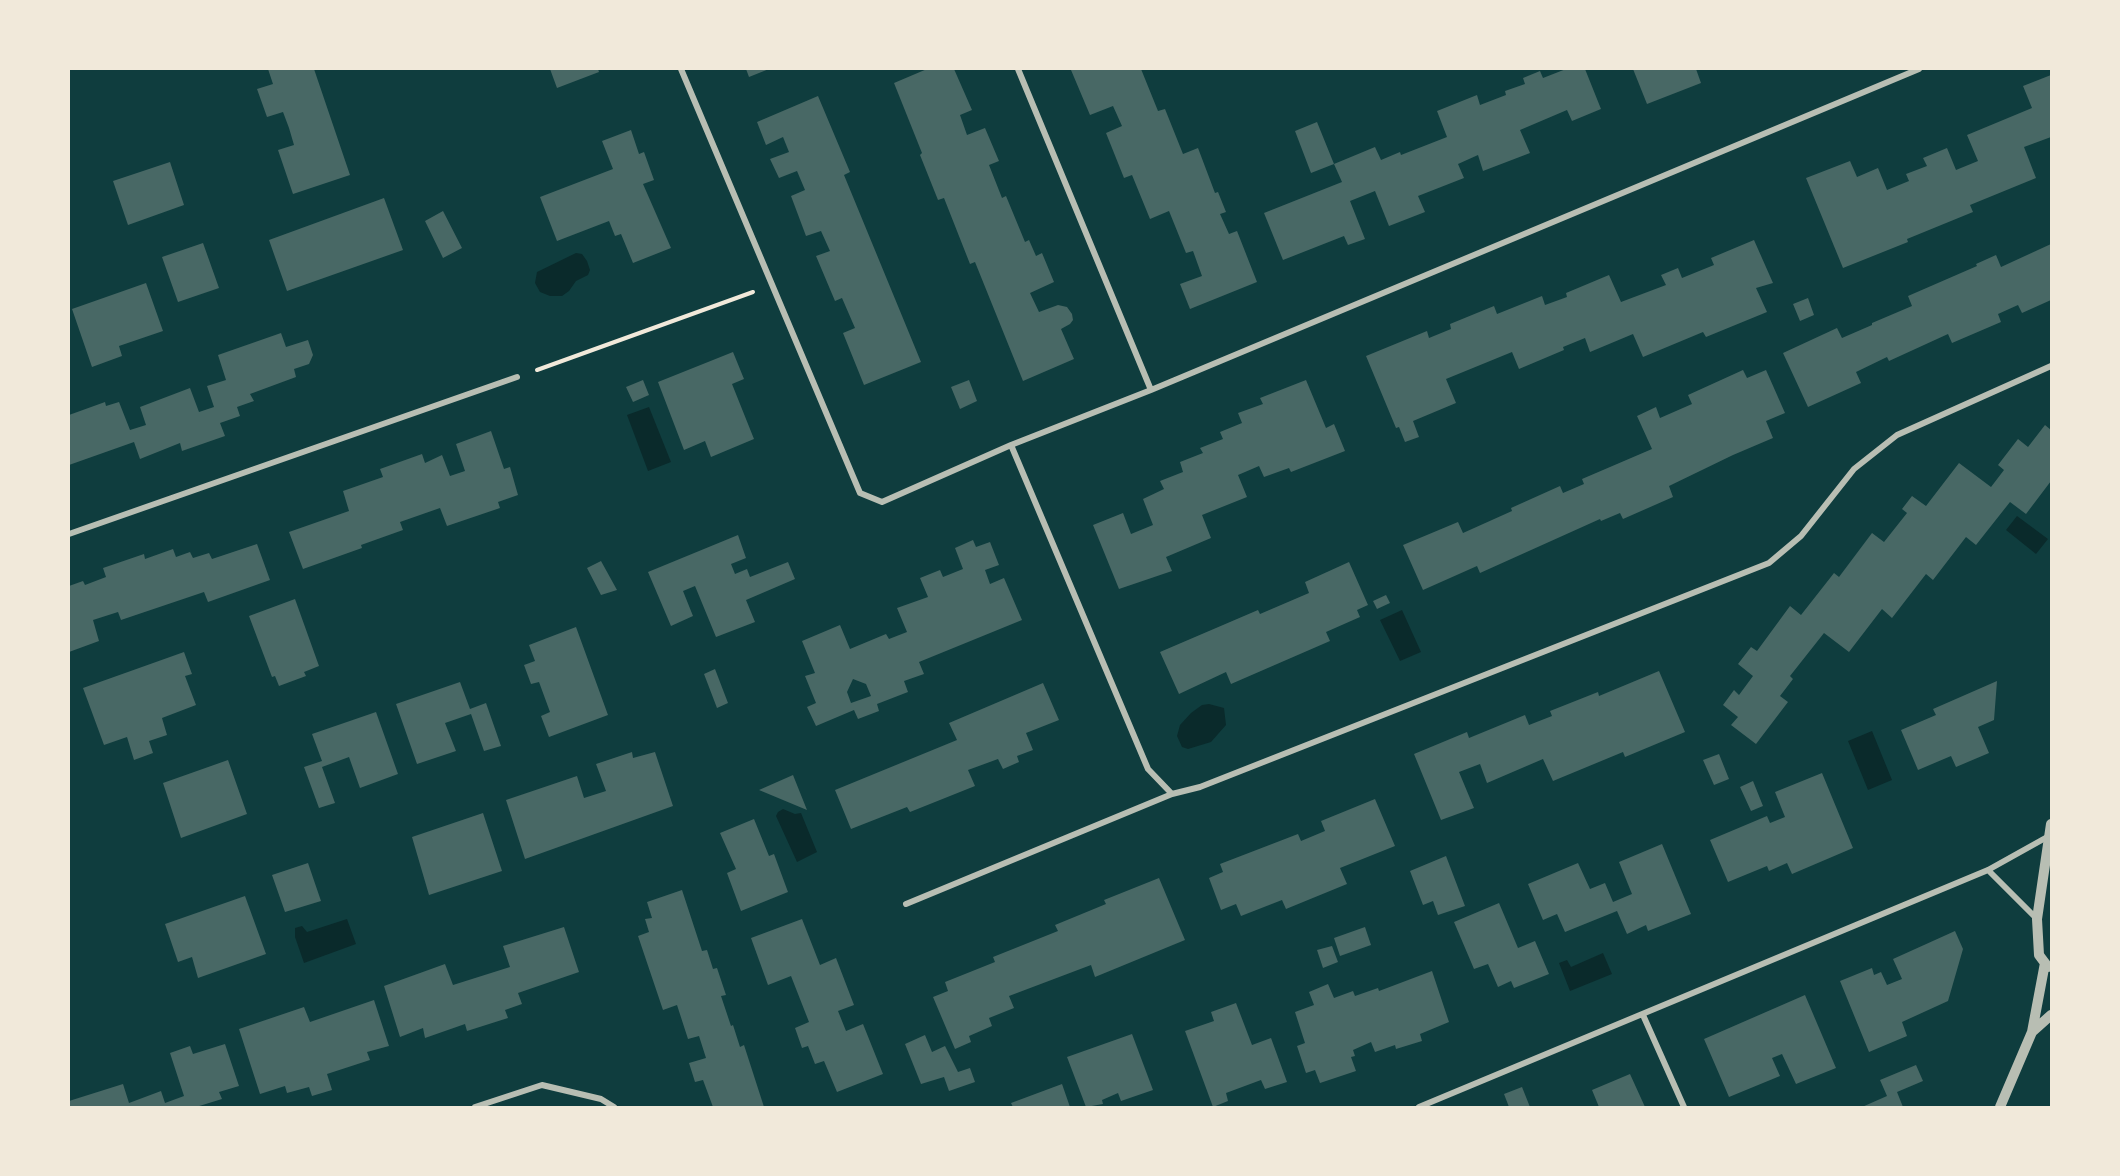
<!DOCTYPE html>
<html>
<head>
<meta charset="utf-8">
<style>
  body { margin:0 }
  #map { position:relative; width:2120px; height:1176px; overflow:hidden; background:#0f3d3e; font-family:Manrope,sans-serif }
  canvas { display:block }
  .frame { position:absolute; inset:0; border:70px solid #f1e9da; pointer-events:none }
</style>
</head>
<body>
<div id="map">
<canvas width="2120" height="1176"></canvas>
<div class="frame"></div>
</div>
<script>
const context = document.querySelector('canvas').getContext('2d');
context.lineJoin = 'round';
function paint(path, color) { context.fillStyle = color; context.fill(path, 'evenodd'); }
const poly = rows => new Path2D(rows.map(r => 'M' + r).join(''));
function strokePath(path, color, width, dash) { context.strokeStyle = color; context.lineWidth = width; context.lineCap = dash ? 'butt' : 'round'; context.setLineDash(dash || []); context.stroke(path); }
paint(poly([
  [576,253,582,254,587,261,590,270,588,275,576,281,569,291,562,296,550,296,540,292,535,283,537,272],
  [649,407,671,462,648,471,627,415],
  [2017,516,2048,539,2036,554,2006,530],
  [1402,610,1421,652,1400,661,1380,620],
  [1209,704,1224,708,1226,725,1211,742,1188,749,1182,747,1177,736,1180,725,1191,713,1202,705],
  [1872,731,1892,780,1868,790,1848,741],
  [783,809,795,814,801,813,817,852,797,862,776,816,778,812],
  [347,919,356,944,304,963,295,937,295,928,302,926,307,932],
  [1603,953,1612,974,1570,991,1559,963,1567,960,1571,967]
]), '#0a2a2b');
paint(poly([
  [268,69,314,69,350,175,293,194,278,150,294,145,289,128,283,112,267,117,257,89,273,84],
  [550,69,598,69,599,72,557,88],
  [746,69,769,69,749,77],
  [927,69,954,69,972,110,960,115,967,135,985,128,999,161,989,165,1002,198,1006,196,1025,242,1029,240,1036,256,1042,253,1054,282,1030,293,1039,312,1058,305,1067,307,1072,314,1073,320,1070,324,1061,329,1074,359,1023,381,975,262,970,264,944,198,938,200,920,155,922,153,894,83],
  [1073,69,1141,69,1158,111,1165,109,1183,154,1198,148,1215,193,1218,192,1226,212,1220,214,1229,234,1237,231,1257,282,1190,309,1180,284,1202,276,1193,251,1186,253,1169,211,1150,219,1132,175,1124,178,1106,133,1122,126,1113,106,1090,115,1071,70],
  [1566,69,1585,69,1601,109,1572,121,1567,110,1520,130,1530,153,1483,171,1478,155,1458,164,1464,178,1418,196,1425,212,1389,226,1375,191,1350,201,1365,239,1348,245,1344,236,1283,260,1264,213,1342,182,1334,164,1375,147,1381,160,1400,152,1401,155,1447,137,1437,111,1477,95,1480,105,1506,95,1505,91,1525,84,1523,78,1540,71,1543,78],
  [1633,69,1696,69,1701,83,1647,104],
  [2051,75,2051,137,2024,147,2036,178,1970,205,1973,212,1907,239,1908,242,1843,268,1806,178,1850,161,1857,177,1878,168,1887,190,1909,181,1906,174,1927,166,1923,158,1947,148,1956,170,1978,161,1967,135,2032,108,2023,86],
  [818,96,850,172,844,175,921,362,864,385,843,333,855,328,842,298,835,301,816,256,830,251,821,231,806,236,791,196,805,190,797,171,779,178,770,159,789,152,783,137,766,145,757,122],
  [1317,122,1334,164,1311,173,1295,131],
  [631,130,639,154,644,152,654,180,643,184,671,248,633,263,621,234,615,236,609,221,557,241,540,197,613,169,602,141],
  [170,162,184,205,128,225,113,181],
  [384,198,403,250,287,291,269,240],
  [443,211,462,248,443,258,425,221],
  [1754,240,1773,283,1756,288,1767,312,1706,337,1703,332,1643,357,1633,334,1590,352,1585,338,1563,347,1564,350,1519,369,1512,352,1446,379,1456,403,1413,421,1419,437,1405,442,1399,427,1396,428,1366,356,1427,331,1429,338,1451,329,1450,324,1494,306,1497,314,1542,296,1545,305,1567,297,1566,293,1609,275,1621,302,1666,285,1661,275,1678,268,1682,278,1714,265,1711,258],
  [203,243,219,288,178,302,162,257],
  [2051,244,2051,300,2022,313,2018,305,1998,314,2001,322,1952,343,1948,334,1889,361,1887,357,1856,372,1861,383,1808,407,1783,353,1837,328,1842,338,1872,325,1872,323,1912,306,1908,296,1977,266,1976,264,1996,255,2001,267],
  [146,283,163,331,119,346,122,356,92,367,72,309],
  [1808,298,1814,315,1800,321,1793,304],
  [281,333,286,347,308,340,313,355,309,364,294,369,296,377,250,394,254,401,237,407,240,416,220,423,225,436,182,451,180,443,140,459,134,442,69,465,69,415,105,402,106,406,119,402,130,430,146,425,140,407,190,388,199,412,214,407,207,386,226,380,218,355],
  [733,352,744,379,732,384,754,439,711,457,705,441,684,450,658,382],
  [1743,370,1747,378,1766,370,1785,413,1766,421,1773,438,1733,455,1669,486,1673,497,1623,519,1620,513,1601,521,1600,519,1480,573,1477,566,1423,590,1403,545,1458,522,1463,533,1512,511,1511,508,1560,486,1563,493,1584,484,1582,479,1652,449,1637,416,1656,407,1660,418,1692,404,1688,395],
  [643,380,649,395,633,402,626,387],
  [969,380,977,401,960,409,951,387],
  [1306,380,1326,428,1334,424,1345,451,1291,472,1289,468,1264,477,1259,466,1238,475,1247,497,1202,515,1211,538,1166,557,1172,571,1119,589,1093,525,1123,513,1131,534,1153,525,1143,499,1164,489,1160,481,1183,472,1180,462,1203,453,1200,448,1223,439,1220,432,1242,423,1238,413,1263,404,1260,398],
  [2045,425,2051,430,2051,481,2026,514,2010,502,1976,545,1966,537,1933,580,1926,574,1892,618,1882,609,1849,652,1824,633,1790,676,1793,679,1780,696,1788,702,1756,744,1731,725,1738,717,1723,705,1734,690,1739,695,1753,676,1738,664,1751,647,1757,651,1790,606,1801,615,1834,573,1839,577,1872,533,1884,542,1907,513,1902,509,1912,496,1926,506,1959,463,1991,487,2004,470,1998,465,2018,439,2028,447],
  [491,431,504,469,510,467,518,495,498,502,500,508,447,526,440,508,400,522,403,530,361,545,362,548,303,569,289,532,349,511,343,491,383,477,380,469,422,454,425,463,442,455,450,476,465,471,456,444],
  [738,535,746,558,731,564,735,574,747,569,750,577,788,562,795,579,746,600,755,622,716,637,695,586,683,591,693,616,671,626,648,572],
  [973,540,976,547,990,542,999,565,985,570,990,584,1004,578,1022,620,919,662,924,674,904,681,908,692,877,704,879,711,858,719,854,710,816,726,807,707,816,703,805,676,815,673,802,641,840,625,850,649,886,634,889,639,907,632,897,608,928,597,920,578,940,570,943,577,963,569,955,548],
  [853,679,866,684,871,696,851,703,847,692],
  [257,544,270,580,208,602,204,592,121,620,118,612,93,620,99,641,69,652,69,586,83,581,85,585,106,577,103,568,144,554,145,559,173,549,176,557,190,552,193,558,209,553,212,559],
  [601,561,617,590,601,595,587,568],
  [1349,562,1368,605,1357,610,1360,617,1326,632,1330,641,1231,684,1226,672,1179,694,1160,652,1258,610,1260,614,1309,593,1305,582],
  [1386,595,1390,603,1377,609,1373,601],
  [295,599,319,666,304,672,306,676,279,686,275,676,272,677,249,616],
  [576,627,608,715,549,737,541,716,550,712,539,682,531,684,524,665,535,661,529,645],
  [184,652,192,674,185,676,196,705,162,718,167,735,149,741,153,753,134,760,127,737,104,745,83,688],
  [715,669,728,703,717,708,704,674],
  [1659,671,1685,732,1625,757,1623,752,1553,781,1543,759,1487,783,1480,764,1459,772,1474,808,1441,820,1414,754,1467,732,1469,738,1525,715,1529,725,1552,716,1550,711,1598,692,1599,696],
  [1997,681,1994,720,1978,727,1989,753,1956,767,1951,756,1918,770,1901,730,1936,715,1933,709],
  [460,682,470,709,486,703,501,746,484,751,471,714,445,723,456,751,417,764,396,704],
  [1043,683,1059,720,1026,733,1033,750,1017,756,1019,762,1003,769,998,759,968,770,975,786,910,812,907,807,851,829,835,790,957,740,949,723],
  [376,712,398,774,360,788,349,757,322,767,335,803,319,808,304,767,322,761,312,734],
  [632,752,633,758,655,752,673,806,525,859,506,800,577,776,584,798,606,791,596,764],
  [1719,754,1729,779,1714,785,1703,760],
  [228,760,247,814,181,838,163,783],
  [1822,773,1853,848,1792,874,1787,863,1769,871,1767,866,1728,882,1710,840,1767,816,1770,823,1785,817,1775,792],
  [793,775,807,810,759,790],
  [1753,781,1763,806,1751,811,1740,787],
  [1375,799,1395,846,1340,868,1347,884,1286,909,1282,900,1241,916,1236,904,1221,910,1209,878,1223,872,1220,864,1298,834,1301,841,1325,831,1321,821],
  [483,813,502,871,429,895,412,837],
  [754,819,769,856,774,854,788,892,741,911,727,873,736,869,720,833],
  [1662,844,1691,914,1648,931,1646,925,1627,934,1617,911,1565,932,1557,914,1543,920,1528,884,1578,863,1590,889,1605,883,1613,902,1632,894,1619,862],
  [1446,856,1465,906,1438,915,1433,901,1423,905,1410,871],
  [308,863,321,901,285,912,272,875],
  [1159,878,1185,940,1095,977,1091,965,1009,996,1014,1008,989,1018,992,1026,969,1036,971,1042,955,1049,933,997,948,991,945,982,995,962,993,957,1058,931,1055,925,1106,904,1104,900],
  [682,890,702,951,707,950,713,969,717,968,726,995,721,996,731,1026,733,1025,740,1047,744,1045,764,1107,713,1107,703,1080,695,1082,689,1063,706,1058,699,1036,688,1039,677,1005,663,1010,638,936,649,932,645,919,652,918,647,902],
  [245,896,266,954,198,978,192,957,178,962,165,924],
  [1499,903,1518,948,1535,941,1549,974,1514,988,1511,981,1498,987,1488,964,1474,969,1454,922],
  [802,919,820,965,836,958,854,1005,838,1011,846,1031,863,1024,883,1074,837,1092,824,1061,815,1064,808,1046,802,1048,795,1028,809,1022,791,976,768,985,751,938],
  [564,927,579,972,518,993,522,1004,505,1010,508,1018,467,1031,465,1024,425,1038,423,1028,400,1037,384,986,445,964,453,985,510,967,503,946],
  [1365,927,1371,945,1340,956,1334,938],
  [1955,931,1963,949,1948,1001,1902,1022,1907,1036,1869,1052,1840,981,1872,968,1874,975,1881,972,1887,985,1902,979,1893,959],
  [1332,946,1338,962,1323,968,1317,950],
  [1432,971,1449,1022,1420,1034,1422,1041,1396,1049,1395,1045,1375,1052,1371,1042,1353,1050,1355,1056,1351,1057,1356,1071,1320,1083,1315,1070,1306,1073,1297,1046,1305,1043,1295,1012,1314,1005,1309,992,1328,984,1334,998,1353,991,1355,996,1378,988,1379,991,1387,988],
  [1805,995,1836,1068,1796,1084,1782,1054,1772,1058,1780,1076,1729,1097,1704,1039],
  [374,1000,389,1046,367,1052,370,1060,327,1074,332,1090,312,1096,309,1087,287,1093,285,1086,260,1094,239,1029,304,1007,310,1022],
  [1236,1003,1252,1045,1271,1038,1287,1082,1265,1089,1261,1080,1226,1093,1228,1101,1213,1107,1185,1031,1214,1021,1211,1012],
  [1132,1034,1153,1090,1121,1101,1118,1093,1102,1100,1103,1104,1086,1107,1067,1057],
  [925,1035,932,1052,945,1046,958,1072,970,1068,975,1082,949,1091,944,1077,921,1084,905,1044],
  [225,1044,239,1086,219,1092,222,1099,196,1107,69,1107,69,1101,123,1084,129,1103,161,1091,165,1103,184,1096,170,1053,190,1046,193,1054],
  [1916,1065,1923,1081,1897,1092,1903,1107,1862,1107,1887,1096,1880,1080],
  [1630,1074,1645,1107,1599,1107,1592,1090],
  [1062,1084,1070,1107,1013,1107,1011,1103],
  [1522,1087,1530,1107,1509,1107,1504,1094]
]), '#486865');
strokePath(poly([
  [537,370,753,292]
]), '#f1e9da', 4);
strokePath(poly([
  [681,69,860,493,882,502,1011,445,1151,390,1919,69],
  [1018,69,1151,390],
  [1011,445,1148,769,1172,794,1200,787,1769,563,1801,536,1854,469,1897,435,2051,366],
  [69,534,517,377],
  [1988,870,2037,919],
  [906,904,1172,794],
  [1643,1015,1684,1107],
  [475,1107,542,1085,601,1099,614,1107],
  [1419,1107,1988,870,2049,836]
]), '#b8beb3', 6);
strokePath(poly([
  [2048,967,2039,955,2037,919,2051,824],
  [2032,1032,2051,1015],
  [2000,1107,2032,1032,2045,963]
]), '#b8beb3', 10);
</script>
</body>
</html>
